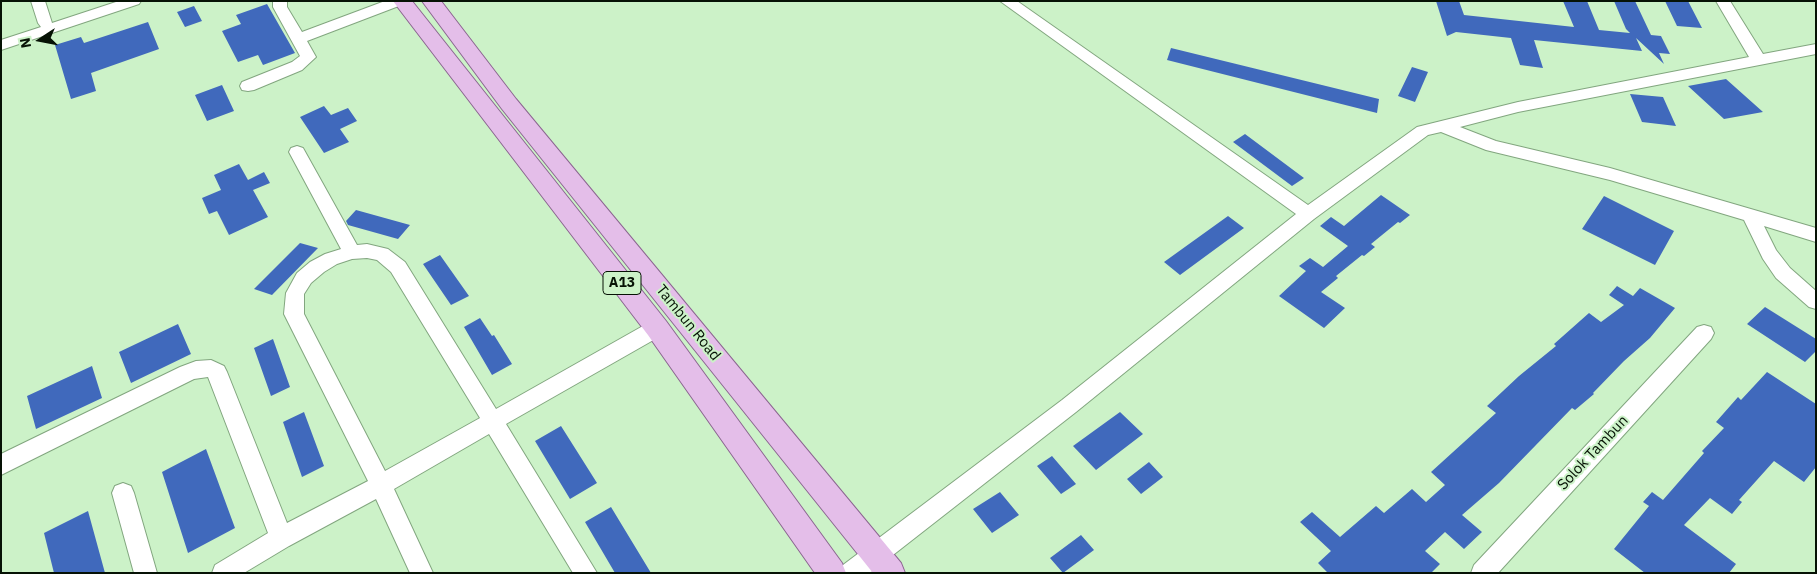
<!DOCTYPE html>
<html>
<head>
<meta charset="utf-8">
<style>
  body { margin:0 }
  #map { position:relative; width:1817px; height:574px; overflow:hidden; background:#ccf2c8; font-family:"IBM Plex Sans",sans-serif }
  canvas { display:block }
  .frame { position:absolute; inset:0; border:2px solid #061205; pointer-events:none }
  .north { position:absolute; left:15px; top:15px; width:50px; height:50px; -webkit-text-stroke:4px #ccf2c8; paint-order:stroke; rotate:259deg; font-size:14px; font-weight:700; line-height:20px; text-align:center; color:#061205 }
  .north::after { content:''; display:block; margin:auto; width:18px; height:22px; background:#061205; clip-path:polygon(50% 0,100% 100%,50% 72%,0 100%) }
</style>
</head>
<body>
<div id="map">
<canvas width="1817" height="574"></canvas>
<div class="frame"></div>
<div class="north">N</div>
</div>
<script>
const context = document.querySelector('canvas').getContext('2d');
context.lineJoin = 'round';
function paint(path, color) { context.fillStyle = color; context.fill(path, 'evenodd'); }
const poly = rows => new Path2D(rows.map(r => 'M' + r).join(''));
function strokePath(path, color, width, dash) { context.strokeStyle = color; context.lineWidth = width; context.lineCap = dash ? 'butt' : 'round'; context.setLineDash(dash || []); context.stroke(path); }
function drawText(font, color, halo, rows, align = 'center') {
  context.font = font + ' "IBM Plex Sans",sans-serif'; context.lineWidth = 4; context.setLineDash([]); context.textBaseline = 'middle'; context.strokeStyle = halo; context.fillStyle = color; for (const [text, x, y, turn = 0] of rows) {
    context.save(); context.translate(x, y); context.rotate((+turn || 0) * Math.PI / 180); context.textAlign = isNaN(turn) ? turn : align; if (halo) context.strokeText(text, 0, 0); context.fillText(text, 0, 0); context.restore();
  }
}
paint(poly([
  [1436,1,1459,1,1464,15,1574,27,1563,1,1587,1,1599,30,1630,33,1626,29,1614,1,1635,1,1651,35,1661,36,1670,54,1659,53,1664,64,1636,38,1642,51,1534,40,1543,68,1520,65,1511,38,1456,32,1447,36],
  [1665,1,1688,1,1702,28,1677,26],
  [267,4,295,53,263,65,258,55,238,62,222,31,241,24,236,15],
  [194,6,202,21,185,27,177,12],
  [148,22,159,49,91,73,96,91,71,99,55,45,81,37,84,43],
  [1171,48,1379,99,1377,113,1167,60],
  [1412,67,1428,72,1415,102,1398,96],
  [1726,79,1763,112,1724,119,1688,86],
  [222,85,234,111,207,121,195,95],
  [1630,94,1663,97,1676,126,1642,122],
  [324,106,331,115,348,108,357,121,340,129,349,142,324,153,300,117],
  [1245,134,1304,178,1292,186,1233,142],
  [239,164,248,180,264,172,270,183,253,190,268,217,229,235,217,211,209,214,202,198,221,190,214,175],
  [1381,195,1410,215,1400,223,1398,222,1371,244,1375,247,1364,256,1362,255,1336,276,1338,278,1321,292,1345,308,1324,328,1279,296,1306,271,1299,266,1310,258,1323,267,1348,246,1320,226,1331,217,1344,226],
  [1604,196,1674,231,1655,265,1582,229],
  [356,210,410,225,398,239,348,225,346,221],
  [1228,216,1244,228,1180,275,1164,262],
  [300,243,318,248,272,295,254,289],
  [440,255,469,296,451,305,423,264],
  [1617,286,1633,296,1640,288,1675,308,1650,338,1624,361,1593,393,1594,394,1575,410,1572,408,1499,483,1462,515,1482,532,1464,549,1445,532,1425,551,1440,564,1431,573,1328,573,1318,563,1331,551,1300,522,1312,512,1340,537,1376,506,1384,513,1412,489,1426,502,1445,485,1431,472,1496,413,1487,406,1519,376,1556,346,1554,344,1589,313,1601,322,1624,305,1609,295],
  [1765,307,1816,339,1816,351,1805,362,1747,324],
  [480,318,492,336,494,335,512,364,492,375,464,327],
  [178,324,191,354,131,383,119,352],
  [273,339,290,387,271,396,254,348],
  [92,366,102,398,36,429,27,396],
  [1767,372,1816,404,1816,467,1804,482,1774,461,1739,500,1742,502,1732,514,1710,498,1684,525,1736,564,1729,573,1645,573,1614,549,1649,506,1643,502,1652,492,1663,500,1704,453,1702,451,1724,428,1716,422,1738,397,1741,400],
  [304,412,324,466,302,477,283,422],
  [1120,412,1143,434,1096,470,1073,446],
  [561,426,597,483,570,499,535,441],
  [206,449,235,528,188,553,162,472],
  [1052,456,1076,484,1061,494,1037,466],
  [1149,462,1163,477,1141,494,1127,479],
  [1000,492,1019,515,992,533,973,509],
  [611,507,651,573,615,573,585,522],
  [88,511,105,573,54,573,44,533],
  [1081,535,1094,550,1063,573,1050,558]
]), '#4069bc');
const minor = poly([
  [31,1,45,1,52,23,119,1,141,1,139,4,1,50,1,40,41,27,38,23,31,1],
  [273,1,287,1,287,7,302,32,385,1,406,1,404,4,307,41,316,57,302,70,254,90,248,91,242,90,240,86,242,82,292,62,300,56,273,7,273,1],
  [1000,1,1017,1,1308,205,1417,127,1518,102,1749,57,1716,1,1730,1,1763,54,1816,44,1816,54,1518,112,1460,127,1496,141,1610,168,1816,228,1816,242,1764,226,1776,250,1790,268,1816,291,1816,309,1809,307,1776,278,1763,259,1744,220,1610,180,1486,150,1441,132,1428,135,1314,219,1076,412,870,573,840,573,843,565,1062,400,1296,214,1000,1],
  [297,146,303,148,357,245,367,244,388,249,405,262,496,409,650,322,657,320,664,322,667,328,664,334,506,424,597,573,573,573,489,434,394,489,433,573,410,573,376,499,289,546,244,573,212,573,215,565,268,533,208,377,194,379,1,475,1,454,180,367,196,361,211,360,224,366,227,372,287,523,368,481,284,314,286,293,297,273,310,262,325,254,341,249,289,152,291,148,297,146],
  [367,258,377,260,391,272,480,418,385,471,304,314,304,294,311,283,324,272,337,264,352,259,367,258],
  [1704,325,1711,327,1714,333,1711,339,1498,573,1471,573,1474,565,1697,327,1704,325],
  [123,483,131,486,134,493,157,573,134,573,112,493,115,486,123,483]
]);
const major = poly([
  [393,1,412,1,666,321,842,563,846,573,815,573,648,335,393,1],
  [422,1,441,1,516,99,901,563,905,573,873,573,502,109,422,1]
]);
strokePath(minor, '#82a67f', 2);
strokePath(major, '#8b6690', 2);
paint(minor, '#fff');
paint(major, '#e4bee9');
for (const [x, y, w] of [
  [622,283,38]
]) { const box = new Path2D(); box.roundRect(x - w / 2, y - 11.5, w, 23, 4); context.fillStyle = '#ccf2c8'; context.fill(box); strokePath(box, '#061205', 1); }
drawText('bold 14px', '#061205', null, [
  ["A13",622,283]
]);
drawText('15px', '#061205', '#ccf2c8', [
  ["Tambun Road",688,323,51],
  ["Solok Tambun",1593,453,-47]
]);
</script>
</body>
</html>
